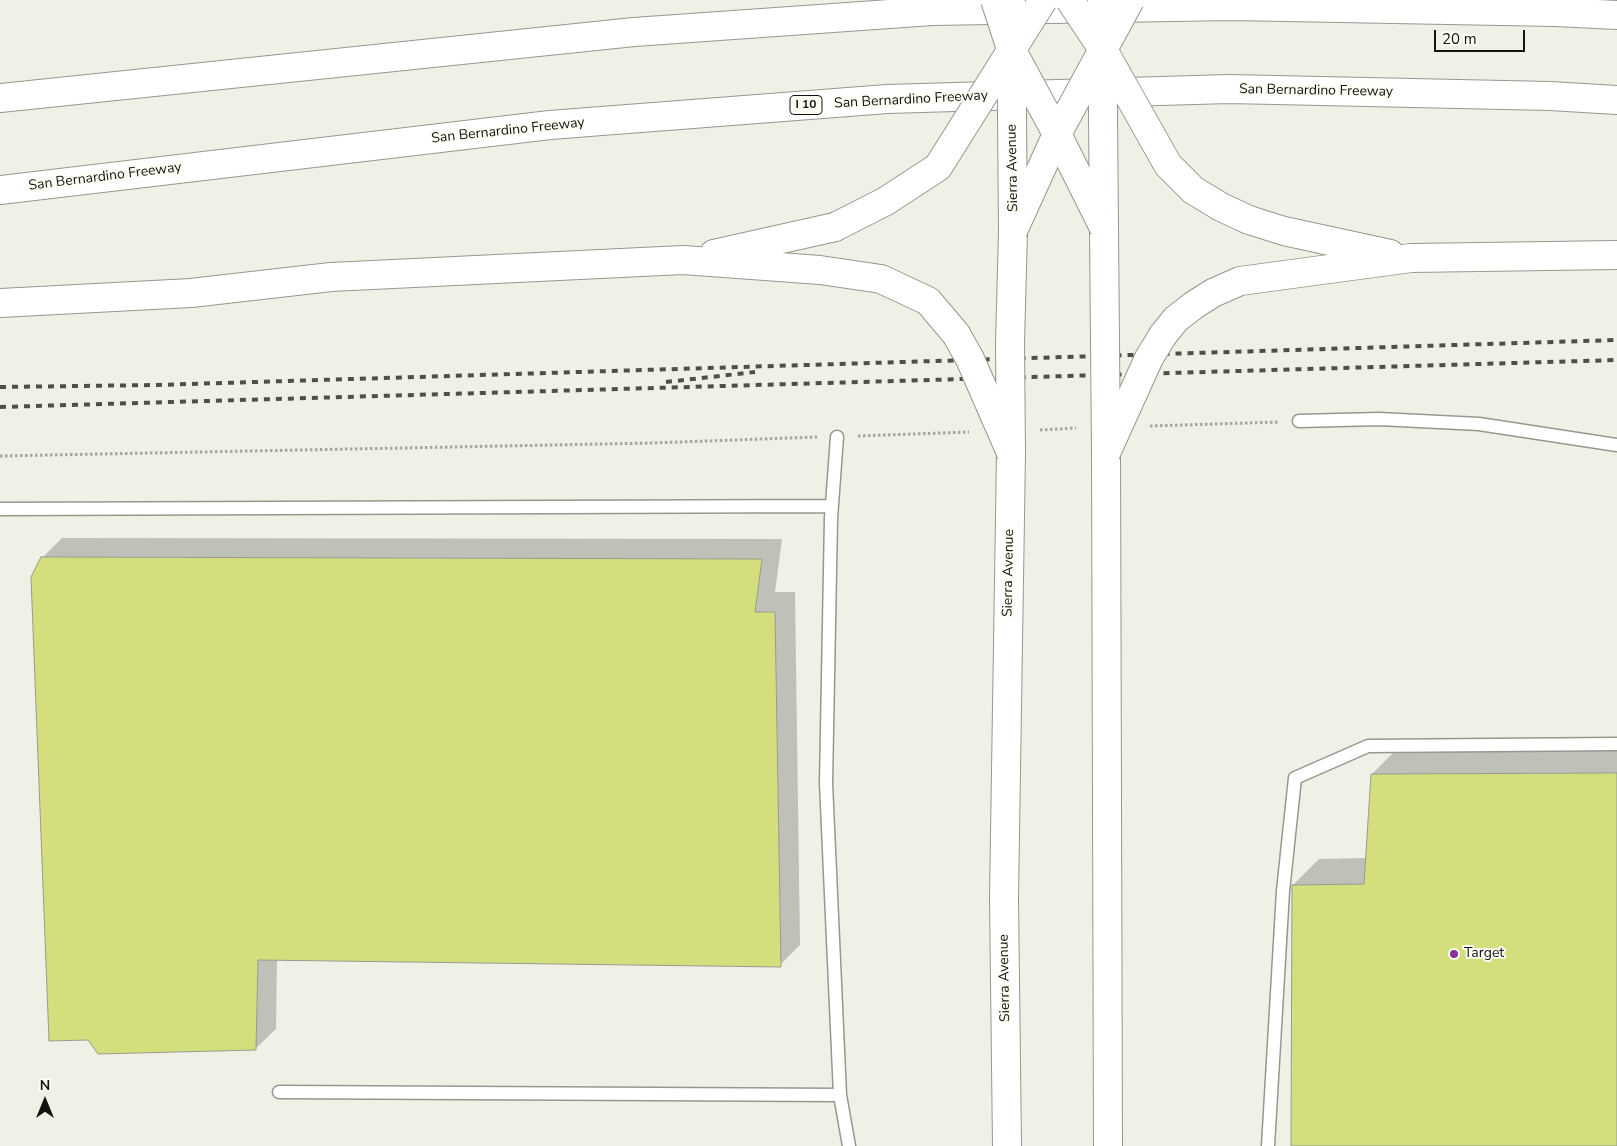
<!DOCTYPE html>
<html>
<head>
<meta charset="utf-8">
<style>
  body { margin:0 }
  #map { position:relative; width:1617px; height:1146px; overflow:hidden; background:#eff1e6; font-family:"Nunito Sans",sans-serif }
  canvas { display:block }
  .north { position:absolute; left:20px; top:1076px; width:50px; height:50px; -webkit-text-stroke:4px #fdfef4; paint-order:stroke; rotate:0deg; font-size:14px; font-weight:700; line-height:20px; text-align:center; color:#12120f }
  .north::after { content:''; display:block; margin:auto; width:18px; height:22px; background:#12120f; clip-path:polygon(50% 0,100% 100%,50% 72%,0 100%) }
  .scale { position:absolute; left:1434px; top:30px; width:91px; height:22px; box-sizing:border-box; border:2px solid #12120f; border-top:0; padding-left:6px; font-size:15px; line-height:18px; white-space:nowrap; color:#12120f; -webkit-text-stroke:4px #fdfef4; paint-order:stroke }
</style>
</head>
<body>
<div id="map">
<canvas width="1617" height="1146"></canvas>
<div class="north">N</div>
<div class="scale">20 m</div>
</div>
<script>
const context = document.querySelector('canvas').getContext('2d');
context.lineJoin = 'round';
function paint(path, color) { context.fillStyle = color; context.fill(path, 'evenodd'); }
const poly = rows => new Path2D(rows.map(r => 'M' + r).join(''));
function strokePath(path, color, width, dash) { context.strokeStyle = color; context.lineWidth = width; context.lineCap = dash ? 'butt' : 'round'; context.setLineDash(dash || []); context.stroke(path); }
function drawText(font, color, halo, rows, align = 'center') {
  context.font = font + ' "Nunito Sans",sans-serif'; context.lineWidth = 4; context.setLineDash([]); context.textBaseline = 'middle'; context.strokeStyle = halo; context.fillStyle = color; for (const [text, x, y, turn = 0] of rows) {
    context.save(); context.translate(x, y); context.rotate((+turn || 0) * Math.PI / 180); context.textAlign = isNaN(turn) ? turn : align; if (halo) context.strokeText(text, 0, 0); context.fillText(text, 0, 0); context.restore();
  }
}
paint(poly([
  [62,538,782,539,775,592,795,592,800,945,780,965,277,959,276,1029,255,1049,42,558],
  [1398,748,1617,748,1617,1146,1293,1146,1293,885,1319,859,1367,858,1372,774]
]), '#0003');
const building = poly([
  [41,557,762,559,755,612,775,612,781,967,258,960,256,1050,98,1054,88,1040,49,1041,31,577,41,557],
  [1617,773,1617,1146,1291,1146,1292,885,1364,884,1371,774,1617,773]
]);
paint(building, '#d4de7d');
strokePath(building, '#999a90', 1);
const lane = poly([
  [1299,421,1379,419,1479,424,1617,445],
  [837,437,831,518,826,783,840,1095,849,1146],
  [0,509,832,506],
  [279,1092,840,1095],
  [1268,1146,1283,891,1295,778,1368,746,1617,744]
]);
const primary = poly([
  [1104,228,1105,342],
  [1010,344,1013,231],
  [1106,453,1108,1146],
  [1007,1146,1004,898,1011,453]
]);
const highway = poly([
  [0,98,634,32,932,11,1232,6,1555,12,1617,15],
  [0,190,550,125,887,99,1229,89,1550,96,1617,100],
  [1249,220,1284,231,1390,254],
  [714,254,835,227],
  [0,303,191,293,331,277,683,260,820,270,881,279,928,301,956,334],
  [1163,335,1176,319,1194,305,1213,293,1240,281,1411,258,1617,255]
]);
strokePath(lane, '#96988e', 15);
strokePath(primary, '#96988e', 30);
strokePath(highway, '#96988e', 30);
strokePath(poly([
  [1150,426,1279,422],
  [1040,430,1076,428],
  [858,436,969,432],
  [0,456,652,443,817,437]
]), '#a4a69d', 3, [2.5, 2.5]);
strokePath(lane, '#fff', 12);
strokePath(primary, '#fff', 28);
strokePath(highway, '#fff', 28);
strokePath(poly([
  [666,382,755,372],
  [0,387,157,385,1617,340],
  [0,407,1617,360]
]), '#4f4f4a', 4, [6, 6]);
const primaryBridge = poly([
  [1011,0,1013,231],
  [1102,0,1104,228],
  [1105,342,1106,453],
  [1010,344,1011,453]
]);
const highwayBridge = poly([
  [995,0,1011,49,1057,134,1104,228],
  [1070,0,1102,48,1168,165,1193,190,1221,207,1249,220],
  [835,227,886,201,938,167,1043,0],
  [1013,231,1057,134,1130,0],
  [956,334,970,359,1011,453],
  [1106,453,1149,358,1163,335]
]);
strokePath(primaryBridge, '#96988e', 30, []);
strokePath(highwayBridge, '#96988e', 30, []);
strokePath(primaryBridge, '#fff', 28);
strokePath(highwayBridge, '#fff', 28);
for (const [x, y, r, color] of [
  [1454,954,5,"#8e2f99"]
]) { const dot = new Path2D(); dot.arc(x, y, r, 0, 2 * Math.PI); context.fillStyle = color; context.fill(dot); strokePath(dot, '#fdfef4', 2); }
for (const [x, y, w] of [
  [806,105,32]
]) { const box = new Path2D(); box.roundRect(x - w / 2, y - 9.5, w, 19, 4); context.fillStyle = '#fdfef4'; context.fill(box); strokePath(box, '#12120f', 1); }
drawText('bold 12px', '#12120f', null, [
  ["I 10",806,105]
]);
drawText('14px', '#12120f', '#fdfef4', [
  ["San Bernardino Freeway",1316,91,1],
  ["San Bernardino Freeway",911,100,-3],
  ["San Bernardino Freeway",508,131,-6],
  ["Sierra Avenue",1013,168,-91],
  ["San Bernardino Freeway",105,177,-7],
  ["Sierra Avenue",1009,573,-89],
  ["Sierra Avenue",1005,978,-91]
]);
drawText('14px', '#12120f', '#fdfef4', [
  ["Target",1464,954]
], 'left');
</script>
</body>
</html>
